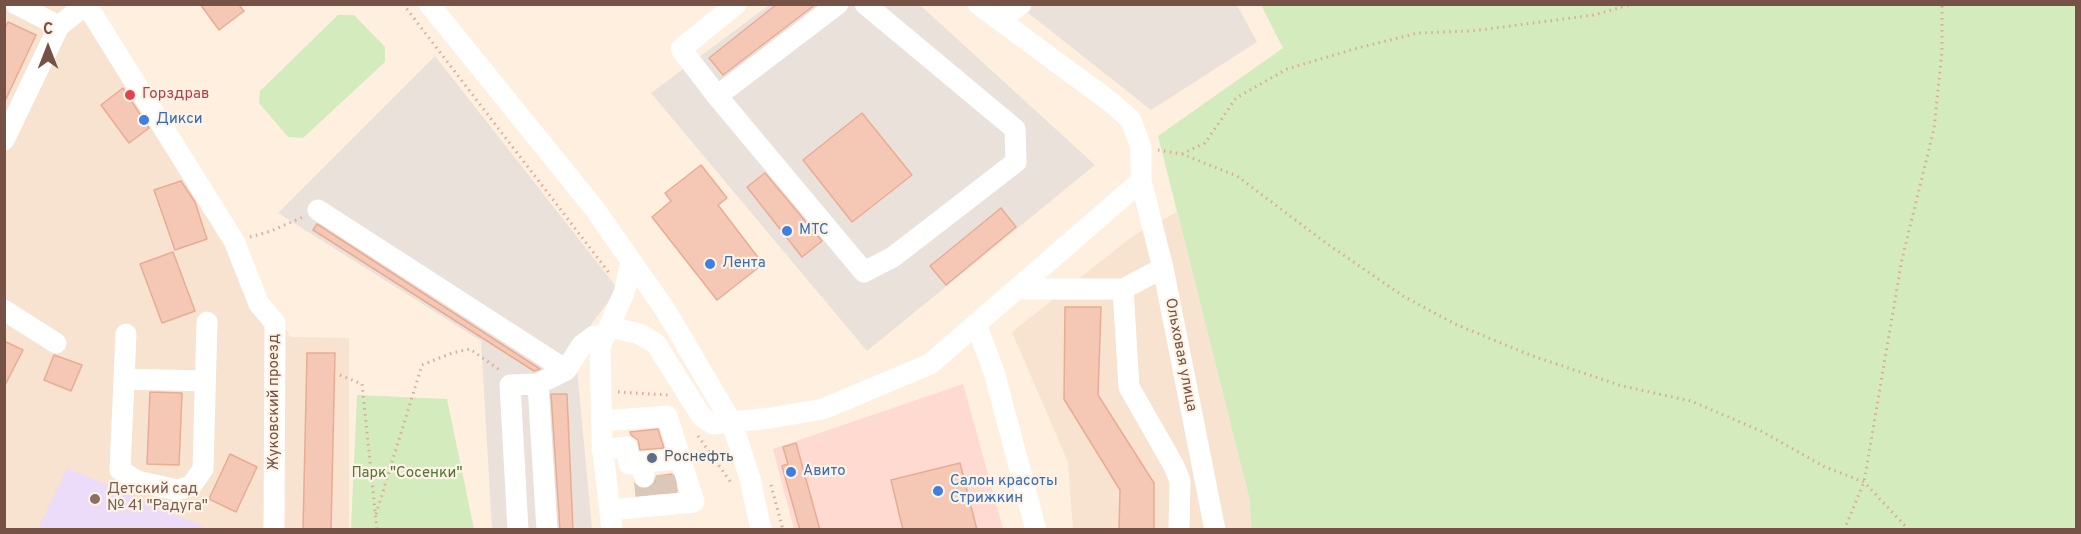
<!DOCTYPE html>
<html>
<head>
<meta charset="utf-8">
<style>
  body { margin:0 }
  #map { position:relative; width:2081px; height:534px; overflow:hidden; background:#feefdf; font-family:Overpass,sans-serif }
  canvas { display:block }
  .frame { position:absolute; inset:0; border:6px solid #755245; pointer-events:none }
  .north { position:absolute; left:18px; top:18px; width:60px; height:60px; -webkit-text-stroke:4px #fff3e6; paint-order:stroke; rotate:0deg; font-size:16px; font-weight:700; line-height:24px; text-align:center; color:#755245 }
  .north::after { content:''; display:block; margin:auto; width:21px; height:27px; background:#755245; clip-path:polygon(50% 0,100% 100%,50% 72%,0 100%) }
</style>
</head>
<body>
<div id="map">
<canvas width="2081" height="534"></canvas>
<div class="frame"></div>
<div class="north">С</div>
</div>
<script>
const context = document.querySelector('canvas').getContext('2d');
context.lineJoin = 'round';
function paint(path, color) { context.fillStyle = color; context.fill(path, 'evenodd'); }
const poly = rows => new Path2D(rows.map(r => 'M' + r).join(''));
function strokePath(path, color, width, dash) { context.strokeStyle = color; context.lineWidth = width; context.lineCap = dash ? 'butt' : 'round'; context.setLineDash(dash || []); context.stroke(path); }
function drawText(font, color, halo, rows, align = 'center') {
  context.font = font + ' Overpass,sans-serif'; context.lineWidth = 4.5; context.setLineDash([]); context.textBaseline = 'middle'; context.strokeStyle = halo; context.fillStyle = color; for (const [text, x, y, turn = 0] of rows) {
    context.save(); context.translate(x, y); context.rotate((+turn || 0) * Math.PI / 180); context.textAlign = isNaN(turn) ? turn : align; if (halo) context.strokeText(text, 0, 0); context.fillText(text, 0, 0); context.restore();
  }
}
paint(poly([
  [4,5,78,5,199,175,290,337,349,338,349,529,5,529],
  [1177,212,1250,501,1251,529,1073,529,1068,462,1012,332,1133,236]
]), '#f8e2d0');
paint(poly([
  [963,384,1003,529,794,529,773,449]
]), '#ffdad1');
paint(poly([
  [769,5,920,5,1095,165,867,351,651,93],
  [1018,5,1237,5,1257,42,1151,110],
  [435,56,618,289,592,323,577,369,592,529,492,529,481,341,278,213]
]), '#ebe1db');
paint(poly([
  [67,468,208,529,38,529]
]), '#ecdcf9');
paint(poly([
  [1261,5,2076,5,2076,529,1251,529,1250,501,1158,136,1283,48],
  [338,15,354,15,385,47,385,62,303,138,288,137,259,103,260,91],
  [357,395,447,399,474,529,351,529]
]), '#d4ebbd');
const building = poly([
  [200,4,238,4,244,11,219,30,200,4],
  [777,4,816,4,723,75,709,58,777,4],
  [8,22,36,35,4,103,4,30,8,22],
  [123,88,149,128,129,143,101,105,123,88],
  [862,113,912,175,852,222,803,160,862,113],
  [701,165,727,198,718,205,763,264,717,300,652,217,671,201,665,193,701,165],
  [765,173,822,241,802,257,747,187,765,173],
  [181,181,195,202,207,239,175,250,154,190,181,181],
  [1001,208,1016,227,946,285,930,266,1001,208],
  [317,224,540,369,534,371,313,230,317,224],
  [173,252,195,311,162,323,140,264,173,252],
  [1065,307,1101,307,1098,395,1154,483,1154,530,1119,530,1120,490,1064,399,1065,307],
  [4,341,23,350,4,387,4,341],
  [307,353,335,353,331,530,303,530,307,353],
  [54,355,82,365,71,391,44,380,54,355],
  [150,392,182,393,179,465,147,464,150,392],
  [551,394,567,394,573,530,560,530,551,394],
  [658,429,664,448,640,450,638,440,631,435,630,432,658,429],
  [796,443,820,530,800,530,782,466,788,464,783,447,796,443],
  [230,454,257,467,236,512,209,499,230,454],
  [960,463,977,530,903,530,891,480,960,463],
  [672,474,677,491,638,495,637,488,644,490,651,488,655,483,657,476,672,474]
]);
paint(building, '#f5c8b5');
strokePath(building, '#e8ac94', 1.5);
strokePath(poly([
  [666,475,667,494],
  [644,477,646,496]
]), '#dcc8b8', 21, [21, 10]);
strokePath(poly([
  [403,4,610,274],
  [1158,150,1182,154,1237,176,1326,243,1403,296,1455,324,1530,355,1622,386,1691,401,1761,431,1825,467,1864,482,1909,530],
  [1182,154,1205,143,1236,98,1287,69,1354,49,1418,33,1472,31,1594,15,1632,4],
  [250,237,271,231,303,217],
  [340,375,362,384,377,530],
  [618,392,668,395],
  [698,436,732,484],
  [771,485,783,530],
  [376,514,422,365,452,353,470,349,501,371],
  [1844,530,1864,482,1902,259,1934,129,1942,51,1942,4]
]), '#d9ab98', 3, [1.5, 4.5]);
strokePath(poly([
  [16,4,59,26],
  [429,4,594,208,666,311,732,423,750,479,761,530],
  [736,4,681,49,717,96,864,272,893,257,1016,162,1015,129,865,4],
  [978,4,1112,103,1131,120,1141,148,1141,181,1163,268,1215,530],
  [999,20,1021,4],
  [717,96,838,4],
  [4,140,59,26,86,4,234,241,259,304,275,323,274,530],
  [318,210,566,370],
  [1163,268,1123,289,1129,387,1174,466,1180,481,1179,530],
  [1017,289,1123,289],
  [4,310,56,343],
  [976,324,994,372,1036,530],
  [609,327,640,334,656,344,702,417,713,424,770,418,823,409,930,364,1141,181],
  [126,334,120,470,137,481,177,490,191,486,203,469,207,322],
  [124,379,205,381],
  [601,421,667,416,694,502,610,510],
  [602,450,627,447,629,464,643,462,644,477],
  [643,462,680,459],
  [518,530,510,385,538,384],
  [547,530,538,384,566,370,582,345,594,336,603,337],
  [612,530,602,443,600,347,624,293,631,262]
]), '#fff', 21);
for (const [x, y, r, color] of [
  [130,95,6,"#e0444e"],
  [144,120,6,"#3f7fe0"],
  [787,231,6,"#3f7fe0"],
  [710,264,6,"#3f7fe0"],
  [652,458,6,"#5c6f8a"],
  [791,472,6,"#3f7fe0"],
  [938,491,6,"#3f7fe0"],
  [95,499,6,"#8d6e63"]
]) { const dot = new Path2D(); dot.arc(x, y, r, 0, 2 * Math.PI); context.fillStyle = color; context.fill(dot); strokePath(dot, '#fff3e6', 2); }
drawText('15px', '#be3a42', '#fff3e6', [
  ["Горздрав",142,95]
], 'left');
drawText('15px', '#366cbe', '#fff3e6', [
  ["Дикси",156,120],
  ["МТС",799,231],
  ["Лента",722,264],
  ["Авито",803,472],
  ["Салон красоты",950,482],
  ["Стрижкин",950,499]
], 'left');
drawText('15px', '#755245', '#fff3e6', [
  ["Ольховая улица",1180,355,79],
  ["Жуковский проезд",275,402,-90]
]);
drawText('15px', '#4e5e75', '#fff3e6', [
  ["Роснефть",664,458]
], 'left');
drawText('15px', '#52763a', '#fff3e6', [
  ["Парк \"Сосенки\"",407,474]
]);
drawText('15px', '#785e54', '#fff3e6', [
  ["Детский сад",107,490],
  ["№ 41 \"Радуга\"",107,507]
], 'left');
</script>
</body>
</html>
